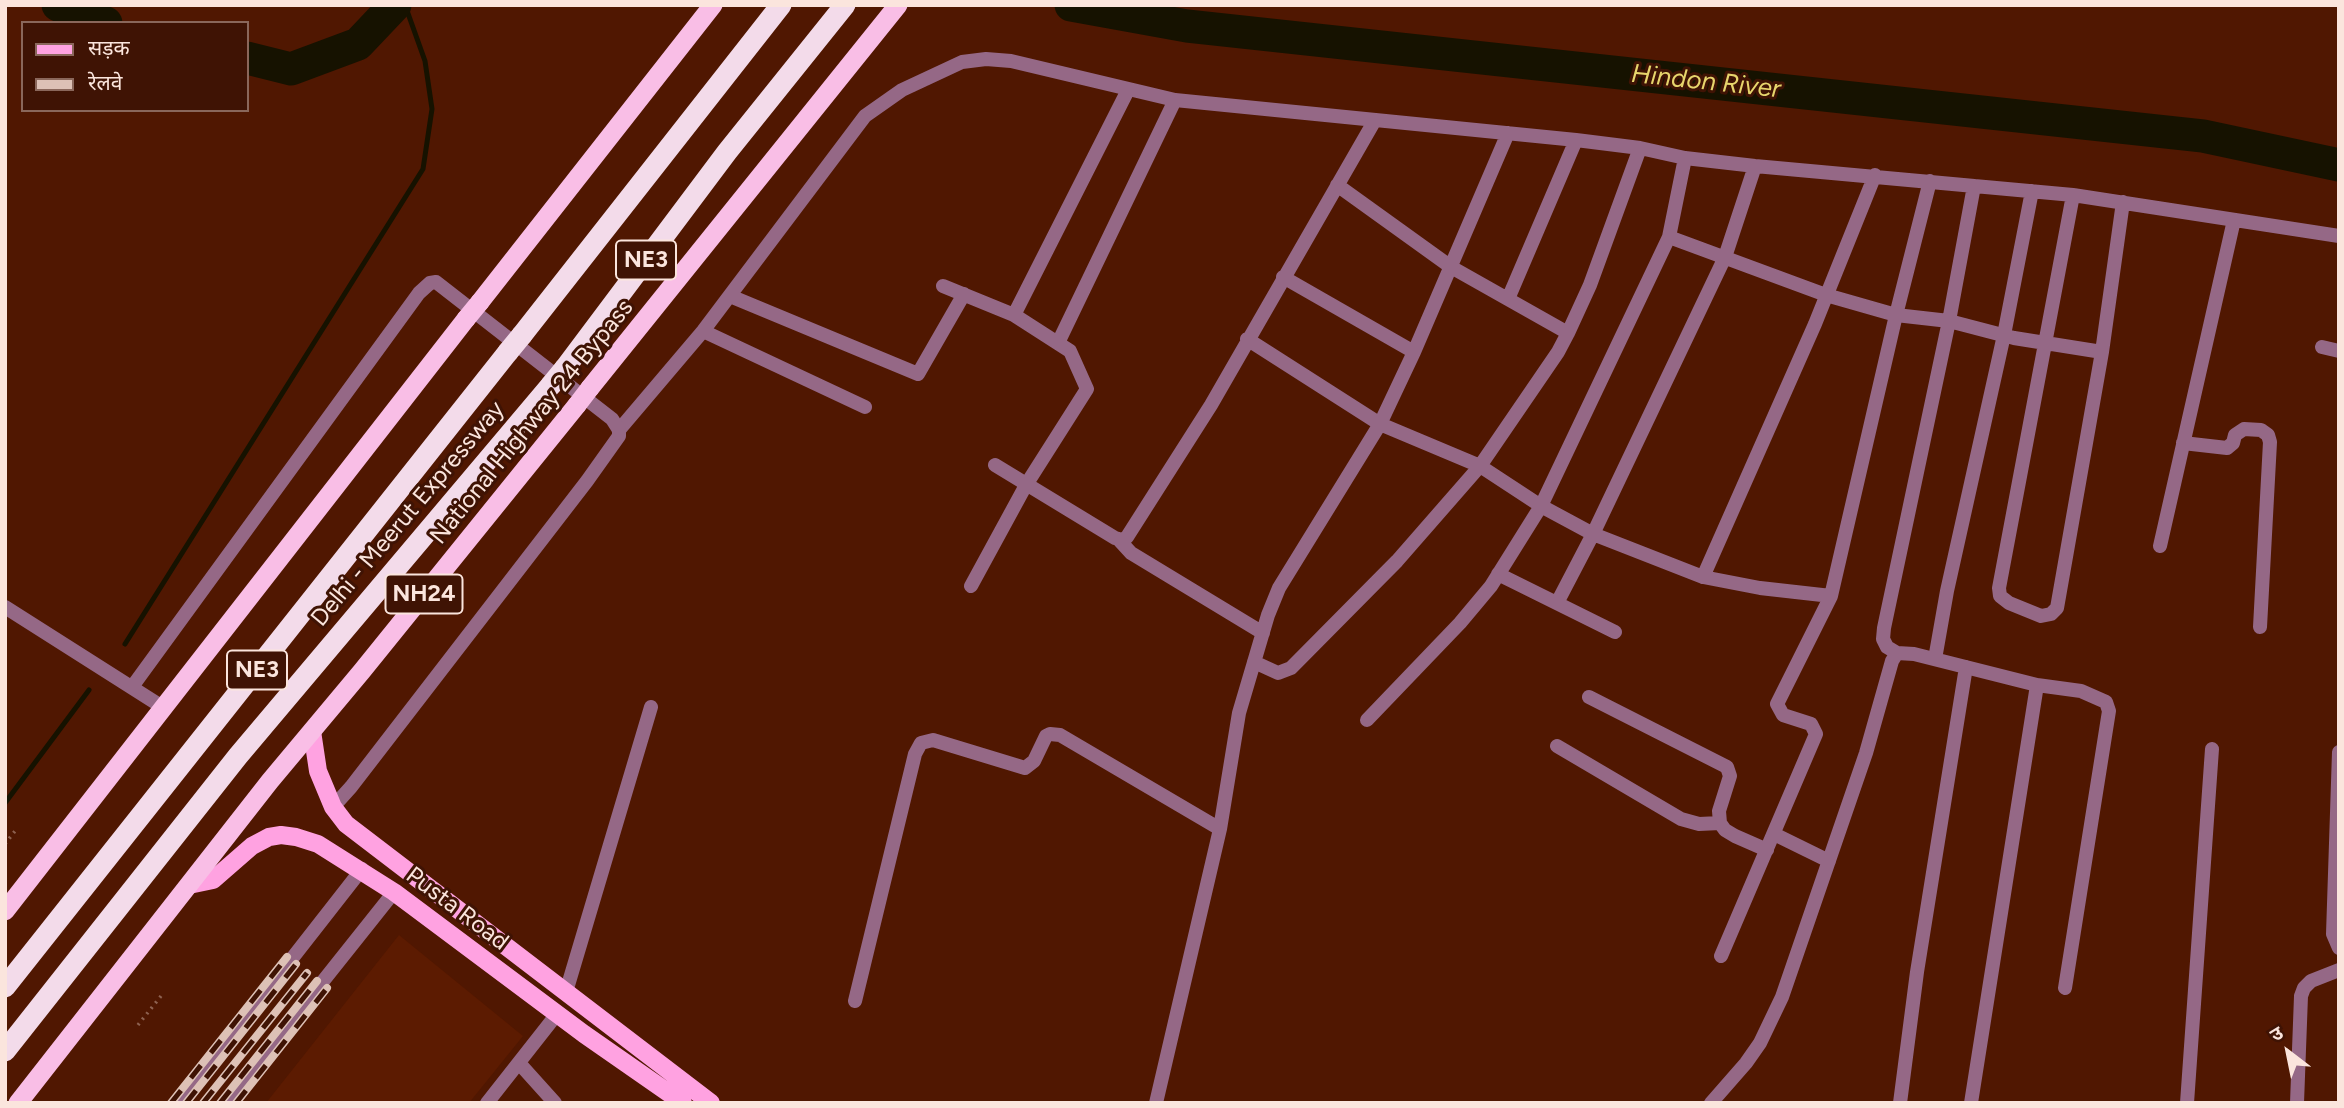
<!DOCTYPE html>
<html>
<head>
<meta charset="utf-8">
<style>
  body { margin:0 }
  #map { position:relative; width:2344px; height:1108px; overflow:hidden; background:#501701; font-family:Figtree,"Noto Sans Devanagari",sans-serif }
  canvas { display:block }
  .frame { position:absolute; inset:0; border:7px solid #fbe5dd; pointer-events:none }
  .legend { position:absolute; left:21px; top:21px; width:228px; height:91px; box-sizing:border-box; background:#3f1304; border:2px solid #8a675b; margin:0; padding:9px 12px; list-style:none; font-size:21px; color:#fbe5dd }
  .legend li { display:flex; align-items:center; gap:14px; height:35px }
  .legend b { width:35px; border:2px solid #8a675b }
  .north { position:absolute; left:2253px; top:1017px; width:70px; height:70px; -webkit-text-stroke:5px #3f1304; paint-order:stroke; rotate:328deg; font-size:19px; font-weight:700; line-height:28px; text-align:center; color:#fbe5dd }
  .north::after { content:''; display:block; margin:auto; width:24px; height:32px; background:#fbe5dd; clip-path:polygon(50% 0,100% 100%,50% 72%,0 100%) }
</style>
</head>
<body>
<div id="map">
<canvas width="2344" height="1108"></canvas>
<div class="frame"></div>
<ul class="legend">
<li><b style="height:9px;background:#ffa2e1"></b>सड़क</li>
<li><b style="height:9px;background:#ddc1b6"></b>रेलवे</li>
</ul>
<div class="north">उ</div>
</div>
<script>
const context = document.querySelector('canvas').getContext('2d');
context.lineJoin = 'round';
function paint(path, color) { context.fillStyle = color; context.fill(path, 'evenodd'); }
const poly = rows => new Path2D(rows.map(r => 'M' + r).join(''));
function strokePath(path, color, width, dash) { context.strokeStyle = color; context.lineWidth = width; context.lineCap = dash ? 'butt' : 'round'; context.setLineDash(dash || []); context.stroke(path); }
function drawText(font, color, halo, rows, align = 'center') {
  context.font = font + ' Figtree,sans-serif'; context.lineWidth = 6; context.setLineDash([]); context.textBaseline = 'middle'; context.strokeStyle = halo; context.fillStyle = color; for (const [text, x, y, turn = 0] of rows) {
    context.save(); context.translate(x, y); context.rotate((+turn || 0) * Math.PI / 180); context.textAlign = isNaN(turn) ? turn : align; if (halo) context.strokeText(text, 0, 0); context.fillText(text, 0, 0); context.restore();
  }
}
paint(poly([
  [399,935,523,1036,469,1103,266,1103]
]), '#5c1b01');
strokePath(poly([
  [125,644,423,169,432,109,425,61,405,5],
  [5,803,89,690]
]), '#161200', 5);
strokePath(poly([
  [58,5,106,23],
  [1071,5,1187,26,2203,136,2339,165],
  [247,58,291,69,358,44,395,5]
]), '#161200', 33);
strokePath(poly([
  [5,844,15,831],
  [138,1025,161,996]
]), '#8d6150', 3.5, [2, 5]);
strokePath(poly([
  [1337,185,1451,267,1568,333],
  [2073,195,1999,588,2000,596,2009,603,2041,616,2051,614,2057,608,2102,352,2123,202],
  [1669,237,1826,295,1896,315,1949,321,2014,338,2102,352],
  [1283,277,1414,352],
  [943,286,1014,315,1128,90],
  [730,296,918,374,964,294],
  [1508,299,1576,140],
  [703,331,865,407],
  [1247,339,1380,424,1480,466,1541,506,1593,534,1703,577,1760,588,1831,596],
  [1058,343,1175,100],
  [2322,347,2339,351],
  [619,430,703,331,865,116,902,90,962,62,986,59,1011,61,1175,100,1576,140,1640,148,1685,158,1755,166,2073,195,2339,236],
  [2183,443,2227,448,2233,443,2235,435,2244,429,2261,430,2268,435,2270,442,2260,627],
  [995,465,1115,538,1122,540,1127,537,1211,405,1375,120],
  [1120,541,1131,553,1263,633],
  [2160,546,2234,220],
  [1498,574,1615,632],
  [1703,577,1815,324,1875,175],
  [971,586,1026,485,1087,389,1070,351,1014,315],
  [1557,603,1593,534,1725,257,1755,166],
  [1897,653,1887,647,1883,639,1884,628,1949,321,1974,186],
  [1935,659,1947,591,2004,335,2032,191],
  [1254,662,1278,673,1291,668,1397,561,1480,466,1558,352,1568,333,1590,285,1640,148],
  [1589,697,1727,767,1730,776,1719,811,1720,823,1725,830,1735,836,1767,850],
  [1367,720,1460,623,1491,586,1541,506,1669,237,1685,158],
  [1557,746,1681,819,1699,824,1720,823],
  [2339,752,2333,934,2339,948],
  [1774,834,1829,861],
  [1721,956,1816,734,1811,724,1783,715,1777,704,1831,596,1896,315,1930,181],
  [566,992,651,707],
  [855,1001,915,754,921,743,933,740,1025,768,1034,761,1046,736,1050,734,1060,735,1220,829],
  [519,1063,555,1103],
  [487,1103,557,1014],
  [1156,1103,1220,829,1239,713,1268,615,1279,588,1380,424,1414,352,1508,133],
  [1711,1103,1746,1063,1760,1043,1782,997,1866,753,1892,661,1897,653,1914,654,2037,685,2081,691,2106,702,2109,711,2065,988],
  [1900,1103,1917,972,1966,667],
  [1971,1103,2037,685],
  [2187,1103,2212,749],
  [2297,1103,2301,996,2304,988,2311,981,2339,970]
]), '#956886', 14);
strokePath(poly([
  [5,607,164,708],
  [132,687,419,293,430,283,436,282,612,419,619,430,619,436,587,481,351,787,333,807],
  [179,1103,362,869],
  [226,1103,394,892]
]), '#956886', 14);
strokePath(poly([
  [312,731,318,771,333,807,346,824,711,1103],
  [189,885,213,880,252,846,269,837,281,835,296,837,318,844,394,892,584,1034,683,1103]
]), '#ffa2e1', 18);
strokePath(poly([
  [480,302,713,5],
  [590,388,898,5],
  [5,911,466,319],
  [18,1103,270,781,362,671,577,405]
]), '#f9bee6', 19);
strokePath(poly([
  [522,335,781,5],
  [565,368,727,152,845,5],
  [5,987,508,352],
  [5,1051,238,756,551,385]
]), '#f3dbea', 21);
const rail = poly([
  [171,1103,287,957],
  [186,1103,296,964],
  [203,1103,307,973],
  [220,1103,317,981],
  [236,1103,327,988]
]);
strokePath(rail, '#ddc1b6', 8);
strokePath(rail, '#3f1304', 5, [16]);
strokePath(poly([
  [466,319,480,302],
  [577,405,590,388]
]), '#f9bee6', 19);
strokePath(poly([
  [508,352,522,335],
  [551,385,565,368]
]), '#f3dbea', 21);
for (const [x, y, w] of [
  [646,260,60],
  [424,594,77],
  [257,670,60]
]) { const box = new Path2D(); box.roundRect(x - w / 2, y - 19.5, w, 39, 5); context.fillStyle = '#3f1304'; context.fill(box); strokePath(box, '#fbe5dd', 2); }
drawText('bold 23px', '#fbe5dd', null, [
  ["NE3",646,260],
  ["NH24",424,594],
  ["NE3",257,670]
]);
drawText('24px', '#fbe5dd', '#3f1304', [
  ["National Highway 24 Bypass",532,422,-51],
  ["Delhi - Meerut Expressway",408,514,-50],
  ["Pusta Road",457,909,37]
]);
drawText('italic 26px', '#e7d56c', '#3f1304', [
  ["Hindon River",1706,82,6]
]);
</script>
</body>
</html>
